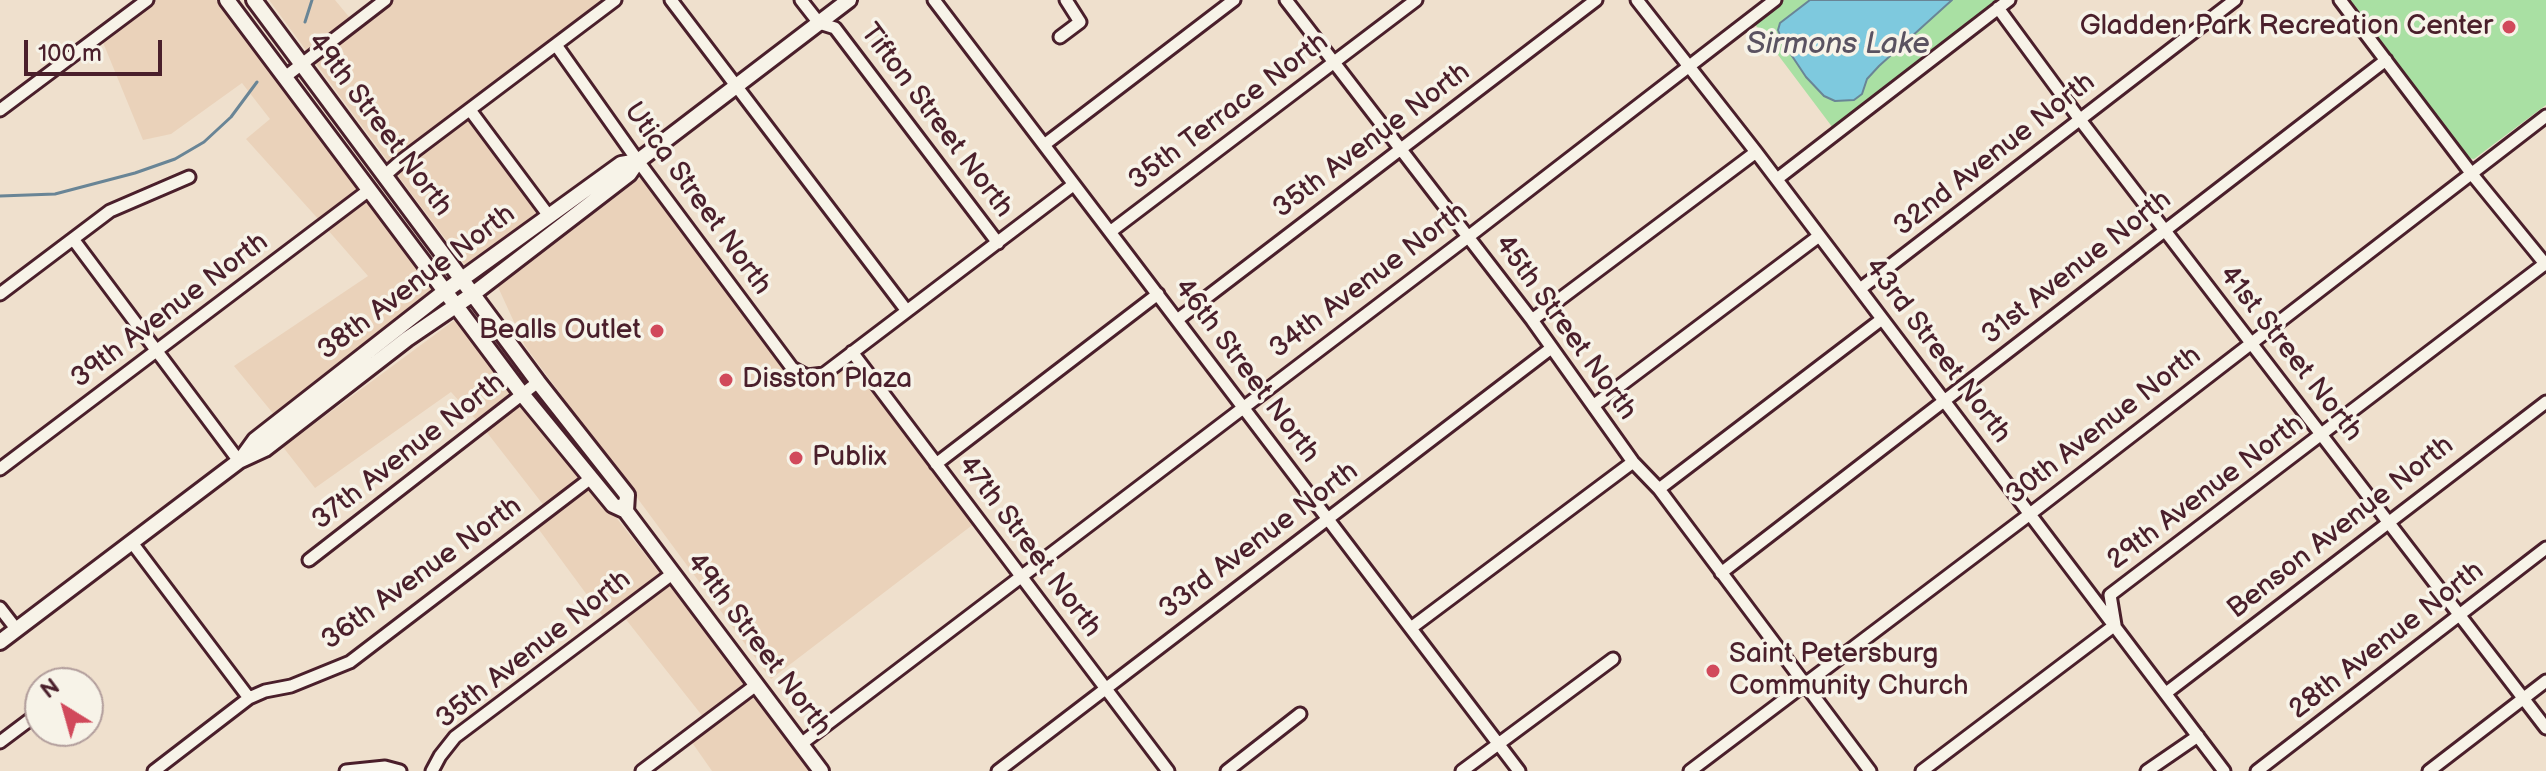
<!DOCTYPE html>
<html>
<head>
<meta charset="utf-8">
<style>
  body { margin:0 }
  #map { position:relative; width:2546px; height:771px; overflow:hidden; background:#efe0cd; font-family:"Balsamiq Sans",sans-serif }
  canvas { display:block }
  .north { position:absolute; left:24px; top:667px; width:80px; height:80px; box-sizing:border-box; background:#f7f3e8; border:2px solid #b29e9c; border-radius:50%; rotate:323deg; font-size:22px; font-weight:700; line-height:32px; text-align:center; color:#4a1f2b }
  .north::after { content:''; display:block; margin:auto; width:28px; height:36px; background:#d1495b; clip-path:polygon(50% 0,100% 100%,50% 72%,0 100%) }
  .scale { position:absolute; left:24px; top:40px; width:138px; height:36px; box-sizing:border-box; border:4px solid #4a1f2b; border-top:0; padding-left:10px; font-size:24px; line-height:28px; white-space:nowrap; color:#4a1f2b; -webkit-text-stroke:6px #f7f3e8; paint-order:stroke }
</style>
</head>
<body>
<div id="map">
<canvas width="2546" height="771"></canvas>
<div class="north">N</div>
<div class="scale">100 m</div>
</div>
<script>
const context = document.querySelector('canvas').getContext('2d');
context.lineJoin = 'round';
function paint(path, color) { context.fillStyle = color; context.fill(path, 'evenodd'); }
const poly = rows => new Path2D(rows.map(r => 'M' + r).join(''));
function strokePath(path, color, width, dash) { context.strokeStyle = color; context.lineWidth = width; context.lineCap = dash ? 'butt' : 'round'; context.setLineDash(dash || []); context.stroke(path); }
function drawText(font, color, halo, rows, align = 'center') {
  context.font = font + ' "Balsamiq Sans",sans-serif'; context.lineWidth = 7; context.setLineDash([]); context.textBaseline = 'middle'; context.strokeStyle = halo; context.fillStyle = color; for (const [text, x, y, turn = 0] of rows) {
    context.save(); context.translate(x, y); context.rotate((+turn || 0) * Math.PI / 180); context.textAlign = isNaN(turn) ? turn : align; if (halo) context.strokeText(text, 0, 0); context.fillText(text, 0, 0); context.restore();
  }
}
paint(poly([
  [156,0,216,0,362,189,320,221,246,139,270,119,242,83,171,134,143,140,102,40],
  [269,0,335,0,350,18,372,3,308,53],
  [394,0,606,0,390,164,314,61],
  [470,117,542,214,467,268,396,173],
  [643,176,803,382,809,383,854,363,975,523,771,679,525,346,498,287],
  [368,197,437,291,276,417,234,366,368,276,327,229],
  [456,319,471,335,515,393,478,422,451,392,315,488,283,447],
  [522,401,584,477,545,507,485,430],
  [591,485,661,575,604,618,537,527],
  [668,584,746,686,704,718,624,617],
  [753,694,812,771,712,771,691,741]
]), '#ead2ba');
paint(poly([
  [1784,0,1810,0,1780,23,1782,41,1806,77,1824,96,1835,101,1854,100,1862,94,1867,79,1879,66,1952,0,1999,0,1833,128,1754,23],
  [2347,0,2546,0,2546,105,2474,159,2468,158]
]), '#a9e0a3');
const water = poly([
  [1810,0,1952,0,1879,66,1867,79,1862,94,1854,100,1835,101,1824,96,1806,77,1782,41,1778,30,1780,23,1810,0]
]);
paint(water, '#7ec9de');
strokePath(water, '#698596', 2);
strokePath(poly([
  [305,22,312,0],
  [0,196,55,194,135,173,175,159,204,142,231,117,257,82]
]), '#698596', 3);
const minor = poly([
  [671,0,907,311],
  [801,0,819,23,835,28,998,243],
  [934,0,1519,771],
  [1286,0,1532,320,1633,462,1659,489,1870,771],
  [1637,0,1756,152,2224,771],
  [2340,0,2471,173,2546,265],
  [1998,8,2081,121,2546,728],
  [1060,37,1080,22,1066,0],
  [556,45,638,161,792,368,807,376,824,374,1073,185],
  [285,77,385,0],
  [0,110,147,0],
  [470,110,549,216],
  [1044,145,1234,0],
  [384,176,400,162,615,0],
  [1777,179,2009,0],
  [1110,232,1416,0],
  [73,239,239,461],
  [1860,289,2235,0],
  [0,294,110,211,189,177],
  [1177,320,1596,0],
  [1532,320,1756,152],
  [852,352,1168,771],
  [1593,406,1819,236],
  [936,464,1158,294],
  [0,469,369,190],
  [1659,489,1882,319],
  [133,544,249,698],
  [309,560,538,382],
  [1721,573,2386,60],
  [0,608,17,630],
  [1411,628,1633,462],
  [2166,693,2546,402],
  [0,742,40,712],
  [801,744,1468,237,1775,0],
  [154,771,249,698,265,691,291,686,350,662,591,478],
  [346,771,385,767,400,771],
  [432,771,440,756,455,737,672,574],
  [642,771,756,685],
  [998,771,1550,349],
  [1227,771,1300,714],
  [1462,771,1613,659],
  [1690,771,2030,514,2546,116],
  [1922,771,2115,625,2110,595,2546,263],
  [2147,771,2198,736],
  [2257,771,2546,548],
  [2429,771,2546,681]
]);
const major = poly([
  [227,0,522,394,613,505,626,511],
  [254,0,538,382,627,495,626,511],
  [242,458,255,440,444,292,621,164,638,161],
  [622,506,821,771],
  [0,642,239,461,265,449,407,339,473,294,629,174,638,161,849,0]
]);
strokePath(minor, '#4a1f2b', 17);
strokePath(major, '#4a1f2b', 20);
strokePath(minor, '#f7f3e8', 11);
strokePath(major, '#f7f3e8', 14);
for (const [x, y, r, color] of [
  [2509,27,8,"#d1495b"],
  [657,331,8,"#d1495b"],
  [726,380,8,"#d1495b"],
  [796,458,8,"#d1495b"],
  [1713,671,8,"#d1495b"]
]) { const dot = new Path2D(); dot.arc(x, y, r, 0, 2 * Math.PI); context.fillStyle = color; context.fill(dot); strokePath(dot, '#f7f3e8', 3); }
drawText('28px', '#4a1f2b', '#f7f3e8', [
  ["Gladden Park Recreation Center",2493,27,"right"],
  ["Bealls Outlet",641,331,"right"],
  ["Disston Plaza",742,380],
  ["Publix",812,458],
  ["Saint Petersburg",1729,655],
  ["Community Church",1729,687]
], 'left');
drawText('28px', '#4a1f2b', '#f7f3e8', [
  ["35th Terrace North",1229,112,-37],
  ["Tifton Street North",936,121,53],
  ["49th Street North",379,125,53],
  ["35th Avenue North",1372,141,-37],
  ["32nd Avenue North",1995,155,-38],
  ["Utica Street North",697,199,54],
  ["31st Avenue North",2077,268,-38],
  ["34th Avenue North",1369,281,-37],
  ["38th Avenue North",417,283,-37],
  ["39th Avenue North",170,311,-37],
  ["45th Street North",1565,328,54],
  ["43rd Street North",1937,351,53],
  ["41st Street North",2290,354,52],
  ["46th Street North",1246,371,53],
  ["30th Avenue North",2104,426,-38],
  ["37th Avenue North",409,452,-38],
  ["29th Avenue North",2206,493,-37],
  ["Benson Avenue North",2341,528,-38],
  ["33rd Avenue North",1259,541,-37],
  ["47th Street North",1029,547,53],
  ["36th Avenue North",422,574,-36],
  ["28th Avenue North",2387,641,-38],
  ["49th Street North",758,645,53],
  ["35th Avenue North",534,650,-38]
]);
drawText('italic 30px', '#5a5261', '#f7f3e8', [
  ["Sirmons Lake",1838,45]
]);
</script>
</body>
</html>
